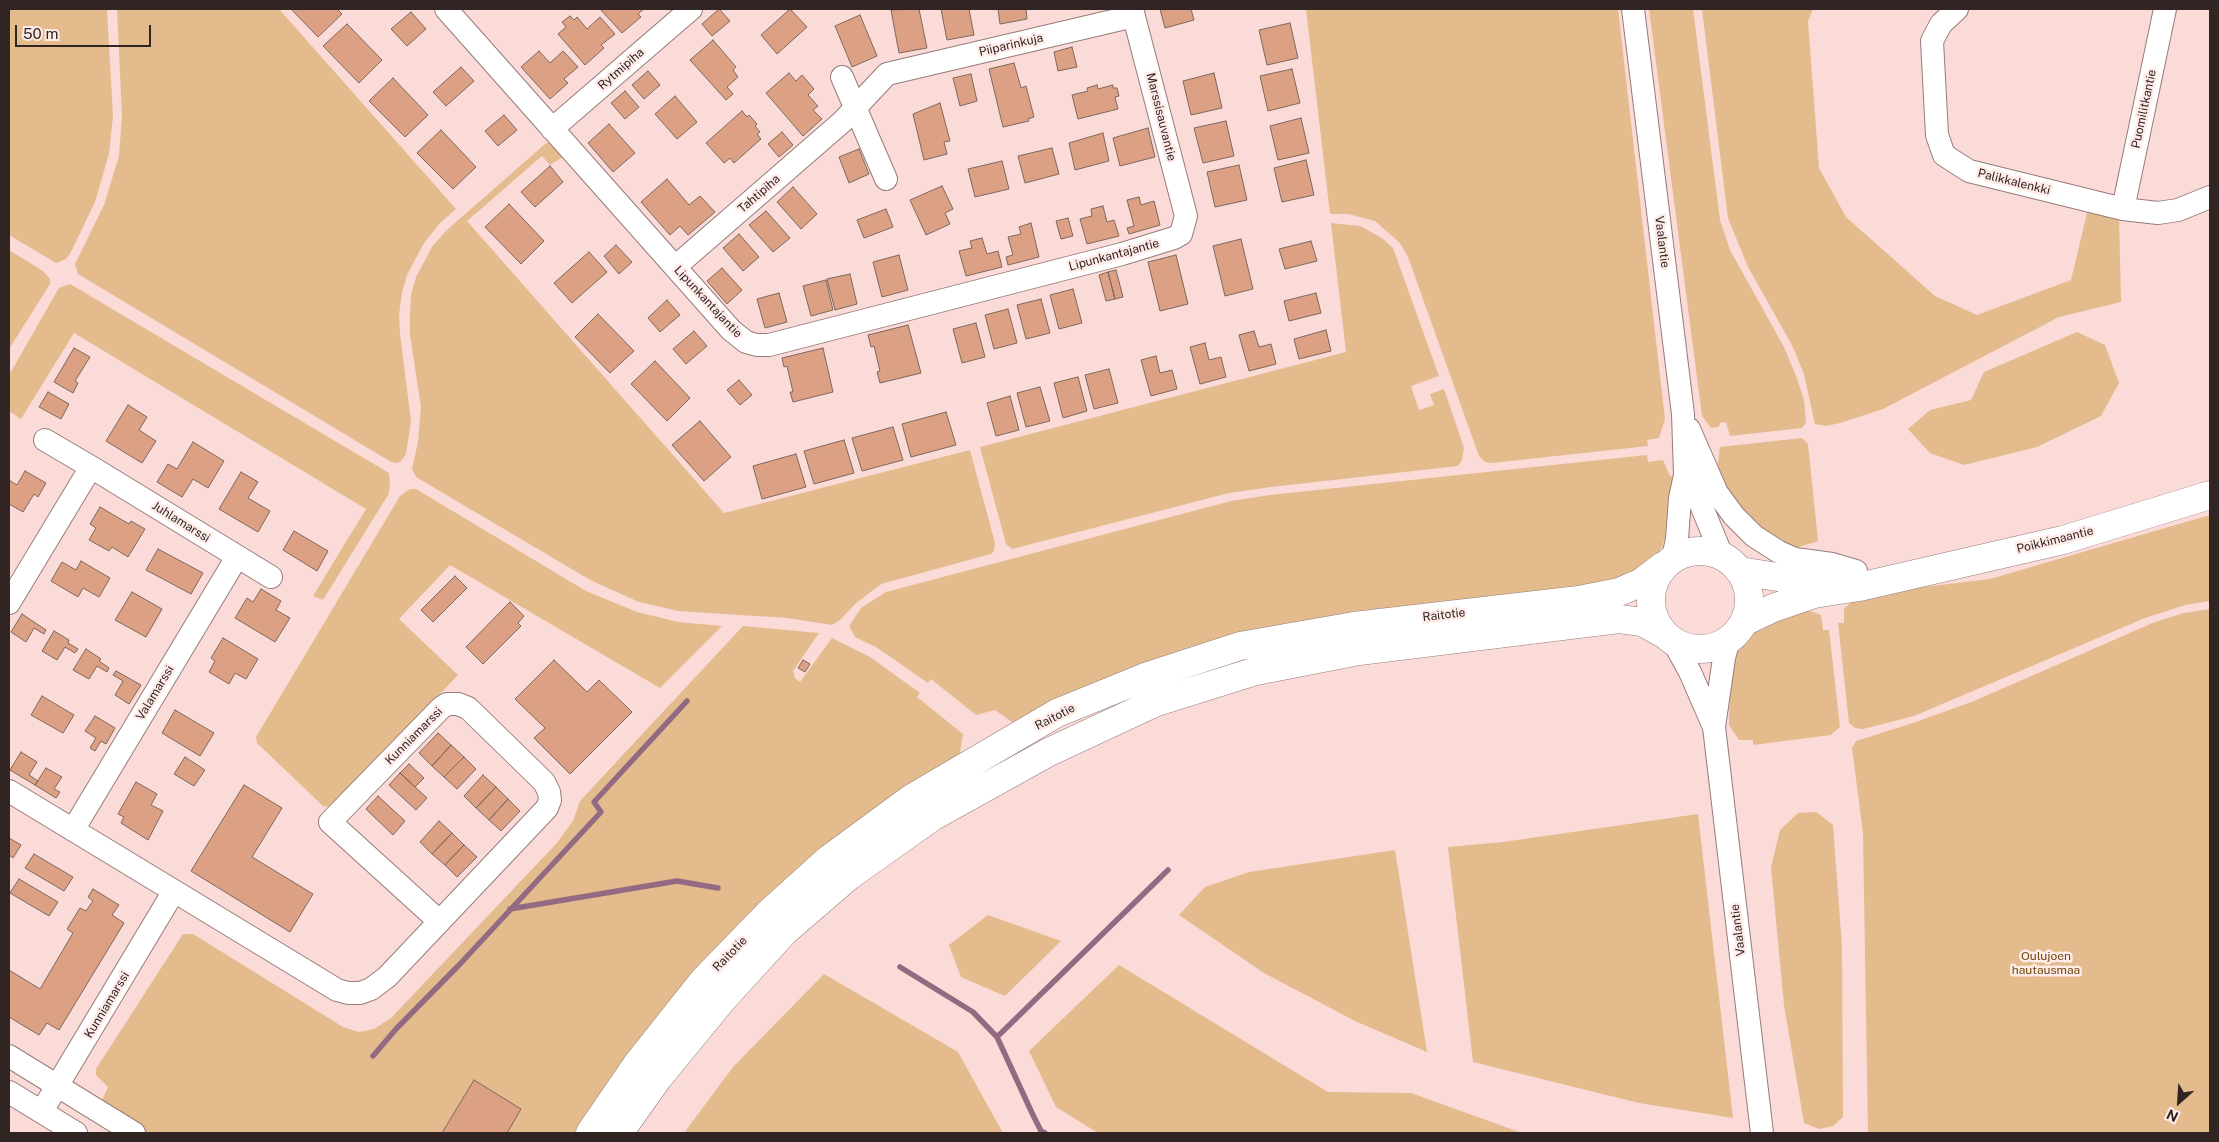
<!DOCTYPE html>
<html>
<head>
<meta charset="utf-8">
<style>
  body { margin:0 }
  #map { position:relative; width:2219px; height:1142px; overflow:hidden; background:#fadbd8; font-family:"Public Sans",sans-serif }
  canvas { display:block }
  .frame { position:absolute; inset:0; border:10px solid #302523; pointer-events:none }
  .north { position:absolute; left:2154px; top:1077px; width:50px; height:50px; -webkit-text-stroke:4px #ffece9; paint-order:stroke; rotate:206deg; font-size:14px; font-weight:700; line-height:20px; text-align:center; color:#302523 }
  .north::after { content:''; display:block; margin:auto; width:18px; height:22px; background:#302523; clip-path:polygon(50% 0,100% 100%,50% 72%,0 100%) }
  .scale { position:absolute; left:15px; top:25px; width:136px; height:22px; box-sizing:border-box; border:2px solid #302523; border-top:0; padding-left:6px; font-size:15px; line-height:18px; white-space:nowrap; color:#302523; -webkit-text-stroke:4px #ffece9; paint-order:stroke }
</style>
</head>
<body>
<div id="map">
<canvas width="2219" height="1142"></canvas>
<div class="frame"></div>
<div class="north">N</div>
<div class="scale">50 m</div>
</div>
<script>
const context = document.querySelector('canvas').getContext('2d');
context.lineJoin = 'round';
function paint(path, color) { context.fillStyle = color; context.fill(path, 'evenodd'); }
const poly = rows => new Path2D(rows.map(r => 'M' + r).join(''));
function strokePath(path, color, width, dash) { context.strokeStyle = color; context.lineWidth = width; context.lineCap = dash ? 'butt' : 'round'; context.setLineDash(dash || []); context.stroke(path); }
function drawText(font, color, halo, rows, align = 'center') {
  context.font = font + ' "Public Sans",sans-serif'; context.lineWidth = 5; context.setLineDash([]); context.textBaseline = 'middle'; context.strokeStyle = halo; context.fillStyle = color; for (const [text, x, y, turn = 0] of rows) {
    context.save(); context.translate(x, y); context.rotate((+turn || 0) * Math.PI / 180); context.textAlign = isNaN(turn) ? turn : align; if (halo) context.strokeText(text, 0, 0); context.fillText(text, 0, 0); context.restore();
  }
}
paint(poly([
  [9,9,107,9,113,116,109,154,95,202,70,254,66,259,56,263,9,235],
  [117,9,279,9,456,209,440,223,424,243,407,275,402,293,399,315,400,334,411,421,406,454,401,461,397,463,391,462,78,274,75,264,104,205,119,156,122,116],
  [1306,9,1618,9,1665,419,1659,438,1647,440,1648,446,1492,463,1485,462,1479,456,1408,257,1400,243,1375,221,1348,214,1330,214],
  [1649,9,1693,9,1720,220,1730,250,1784,347,1796,376,1804,400,1806,422,1802,428,1730,436,1726,422,1720,423,1719,427,1711,428,1702,416],
  [1702,9,1813,9,1808,21,1819,168,1846,217,1935,296,1977,315,2071,280,2089,205,2119,216,2121,302,2059,317,1883,409,1840,423,1826,426,1815,424,1804,374,1792,345,1748,267,1728,218],
  [553,141,564,156,550,165,542,156,467,221,724,513,970,450,995,543,994,551,991,554,881,584,855,604,840,620,832,625,787,618,678,611,639,602,592,581,416,477,412,469,418,442,421,407,410,335,410,316,411,295,416,277,432,247,447,230,545,144],
  [1331,223,1360,226,1382,238,1393,248,1439,376,1411,386,1419,410,1434,405,1430,394,1444,389,1464,448,1462,460,1458,466,1271,487,1229,493,1012,549,1006,544,980,447,1346,352],
  [9,250,43,271,50,279,50,284,9,349],
  [70,284,389,473,390,487,388,495,323,600,313,596,366,509,74,333,21,419,9,411,9,375,59,288],
  [2077,332,2105,345,2119,383,2101,416,2037,447,1964,465,1930,453,1908,429,1930,410,1971,400,1984,372],
  [1802,438,1808,444,1818,541,1796,548,1796,546,1783,543,1760,529,1740,512,1717,470,1720,447],
  [1647,455,1648,462,1663,460,1670,476,1673,476,1669,523,1662,547,1654,559,1615,583,1354,619,1019,727,995,710,976,715,931,679,928,683,876,647,855,637,849,626,861,608,886,592,1231,501,1270,495],
  [410,489,416,489,586,591,637,612,678,622,722,626,660,688,450,565,399,619,458,675,332,807,323,806,257,743,256,737,400,496],
  [2210,515,2210,601,2185,605,2145,618,1914,716,1863,729,1855,728,1849,723,1838,623,1844,623,1844,609,1858,595,1990,579],
  [1801,608,1821,615,1823,630,1829,630,1840,727,1831,735,1753,745,1753,740,1739,740,1729,725,1729,715,1732,669,1738,651,1749,633],
  [2210,609,2210,1133,1868,1133,1863,833,1852,748,1856,741,1916,722,1974,701,2155,622,2184,613],
  [743,626,819,633,793,671,795,678,800,682,832,638,870,657,920,693,917,697,963,734,960,752,964,756,581,1133,148,1133,100,1104,108,1087,96,1075,96,1069,183,934,193,934,343,1027,359,1032,374,1029,391,1018,556,844,573,821,580,801],
  [1816,812,1833,825,1842,947,1843,1117,1833,1126,1819,1129,1804,1123,1784,1005,1771,867,1780,830,1798,813],
  [1698,814,1733,1118,1639,1103,1473,1062,1448,847,1503,842],
  [1395,850,1427,1052,1355,1021,1264,973,1179,915,1205,887,1249,872],
  [988,915,1061,941,1005,996,961,977,949,945],
  [1119,965,1328,1092,1411,1093,1522,1133,1098,1133,1056,1107,1029,1051],
  [824,974,958,1052,1003,1133,684,1133,733,1067]
]), '#e3bb8d');
strokePath(poly([
  [510,909,677,881,718,888],
  [900,967,973,1012,997,1037,1032,1113,1041,1131,1045,1133],
  [997,1037,1168,870],
  [373,1056,396,1029,460,964,601,812,594,802,687,701]
]), '#946a82', 5.5);
const building = poly([
  [291,9,337,9,342,14,318,37,291,9],
  [600,9,644,9,638,14,641,17,622,33,600,9],
  [719,9,730,21,712,36,702,24,719,9],
  [790,9,807,27,777,54,761,35,790,9],
  [919,9,927,48,899,53,891,10,919,9],
  [941,9,969,9,974,35,947,40,941,9],
  [998,9,1026,9,1027,19,1000,24,998,9],
  [1160,9,1191,9,1194,20,1165,28,1160,9],
  [411,12,426,29,407,46,391,29,411,12],
  [860,15,877,56,852,67,835,26,860,15],
  [570,16,574,20,577,17,587,29,600,17,615,34,601,45,604,48,585,65,558,34,566,27,562,22,570,16],
  [1290,23,1298,58,1267,65,1259,30,1290,23],
  [347,24,382,60,359,83,323,46,347,24],
  [713,40,736,67,733,70,738,77,727,87,733,94,726,100,690,60,713,40],
  [1072,47,1077,67,1058,71,1054,52,1072,47],
  [539,51,550,63,563,51,578,67,564,79,568,83,550,99,521,67,539,51],
  [1014,63,1021,88,1026,86,1034,117,1028,119,1029,121,1003,127,989,69,1014,63],
  [461,67,474,81,446,106,433,92,461,67],
  [1292,69,1300,103,1268,111,1260,76,1292,69],
  [648,71,660,85,644,99,632,85,648,71],
  [789,73,796,81,802,75,814,89,808,95,818,106,813,110,822,119,803,136,766,93,789,73],
  [1214,73,1222,108,1191,115,1183,81,1214,73],
  [971,74,977,101,960,106,953,78,971,74],
  [393,78,428,115,405,137,369,101,393,78],
  [1097,85,1098,89,1113,85,1113,88,1117,88,1119,96,1115,97,1118,109,1078,119,1072,95,1088,91,1087,88,1097,85],
  [625,91,639,107,625,119,611,103,625,91],
  [675,96,697,122,677,139,655,114,675,96],
  [940,103,950,141,944,142,947,154,924,160,913,114,940,103],
  [742,111,747,117,749,115,757,124,755,126,760,132,757,134,761,139,734,163,730,158,724,163,706,143,742,111],
  [504,115,517,130,498,146,485,131,504,115],
  [1301,118,1309,153,1278,160,1270,126,1301,118],
  [1226,121,1234,156,1203,163,1194,128,1226,121],
  [609,124,635,153,613,172,588,143,609,124],
  [1148,128,1155,157,1120,166,1113,138,1148,128],
  [441,130,476,167,453,189,417,153,441,130],
  [782,132,793,145,779,157,768,144,782,132],
  [1103,133,1109,161,1075,170,1069,143,1103,133],
  [1052,148,1059,174,1025,183,1018,156,1052,148],
  [859,149,869,174,849,183,839,157,859,149],
  [1306,160,1314,195,1282,202,1274,168,1306,160],
  [1002,161,1009,189,975,197,968,169,1002,161],
  [1239,165,1247,200,1215,207,1207,172,1239,165],
  [550,166,563,182,535,207,521,192,550,166],
  [667,179,689,205,700,196,715,212,688,235,680,226,670,235,641,202,667,179],
  [942,186,953,209,945,213,950,224,926,235,910,200,942,186],
  [793,187,817,214,801,229,777,202,793,187],
  [1139,197,1141,205,1154,201,1160,225,1129,234,1127,228,1134,226,1127,200,1139,197],
  [509,204,544,241,521,264,485,227,509,204],
  [1103,206,1107,222,1114,220,1119,236,1087,244,1080,219,1092,216,1091,209,1103,206],
  [886,209,893,227,864,238,857,220,886,209],
  [766,211,790,238,773,252,749,225,766,211],
  [1068,218,1073,236,1061,239,1056,221,1068,218],
  [1031,223,1039,257,1008,265,1006,257,1013,255,1008,237,1021,234,1019,227,1031,223],
  [739,234,759,257,743,271,723,248,739,234],
  [982,238,987,254,998,251,1002,267,966,276,959,251,972,248,970,241,982,238],
  [1241,239,1253,289,1225,296,1213,246,1241,239],
  [1311,241,1317,261,1285,269,1279,249,1311,241],
  [616,245,632,262,619,274,604,256,616,245],
  [589,252,607,272,572,303,554,283,589,252],
  [899,255,908,290,882,297,873,262,899,255],
  [1176,255,1188,304,1160,311,1148,262,1176,255],
  [722,268,742,290,727,304,707,281,722,268],
  [1116,270,1123,297,1115,299,1108,272,1116,270],
  [1108,272,1115,299,1106,301,1099,275,1108,272],
  [850,274,857,304,835,310,827,279,850,274],
  [826,280,833,310,811,316,803,286,826,280],
  [1073,289,1082,323,1059,329,1050,295,1073,289],
  [779,293,787,322,765,328,757,299,779,293],
  [1316,293,1321,313,1289,321,1284,301,1316,293],
  [1041,299,1050,333,1026,339,1017,305,1041,299],
  [667,300,680,315,660,332,648,318,667,300],
  [1008,309,1017,343,994,349,985,315,1008,309],
  [598,314,634,351,610,373,575,337,598,314],
  [976,323,985,357,962,363,953,329,976,323],
  [908,325,921,373,880,383,877,372,880,371,874,346,871,347,868,335,908,325],
  [1326,330,1331,351,1299,359,1294,339,1326,330],
  [694,331,707,346,686,364,673,349,694,331],
  [1254,331,1259,347,1271,344,1276,364,1249,371,1239,335,1254,331],
  [1205,343,1209,360,1221,357,1226,377,1200,384,1190,347,1205,343],
  [74,348,90,357,75,381,78,383,73,393,54,382,74,348],
  [823,348,833,392,793,402,790,392,793,392,787,366,784,367,782,358,823,348],
  [1156,356,1160,373,1172,370,1177,389,1151,396,1141,360,1156,356],
  [655,361,690,398,667,421,631,384,655,361],
  [1109,369,1118,403,1094,409,1085,375,1109,369],
  [1078,377,1087,411,1063,418,1054,383,1078,377],
  [739,380,752,395,740,405,727,390,739,380],
  [1040,387,1050,421,1026,427,1017,393,1040,387],
  [48,392,69,404,61,419,39,407,48,392],
  [1010,396,1019,430,996,436,987,403,1010,396],
  [128,405,147,417,139,430,156,441,142,463,106,441,128,405],
  [946,412,956,445,911,457,902,424,946,412],
  [700,421,731,457,704,481,672,445,700,421],
  [893,427,903,460,862,471,852,438,893,427],
  [844,440,854,473,814,484,804,451,844,440],
  [193,442,224,461,208,488,193,479,182,497,157,482,168,464,177,469,193,442],
  [796,454,806,487,762,499,753,466,796,454],
  [25,471,46,483,38,497,34,494,23,512,9,504,9,480,17,485,25,471],
  [241,472,258,482,248,498,270,511,258,532,219,509,241,472],
  [100,507,129,524,131,521,145,529,128,557,112,547,109,551,89,540,96,528,90,524,100,507],
  [294,531,328,551,317,571,283,550,294,531],
  [158,549,203,573,191,594,146,570,158,549],
  [81,561,110,578,99,597,83,588,78,597,51,581,62,562,76,570,81,561],
  [455,576,467,588,433,622,421,610,455,576],
  [261,589,281,601,276,610,290,618,275,642,235,618,247,598,253,602,261,589],
  [132,592,162,609,146,637,115,620,132,592],
  [510,602,524,616,518,623,521,626,483,664,466,647,510,602],
  [22,614,46,630,44,634,34,628,26,642,11,632,22,614],
  [54,631,69,640,68,643,78,649,75,653,65,647,57,660,42,651,54,631],
  [223,638,258,659,246,679,235,673,229,684,209,672,215,661,211,658,223,638],
  [86,649,101,659,99,661,109,668,107,672,97,666,89,679,73,670,86,649],
  [554,660,587,692,599,680,632,712,570,774,534,738,545,728,515,699,554,660],
  [803,660,810,664,805,672,798,668,803,660],
  [116,671,141,685,129,704,115,695,123,681,113,675,116,671],
  [42,696,74,715,63,733,31,715,42,696],
  [175,710,214,733,200,756,162,733,175,710],
  [95,716,115,728,106,744,101,741,95,751,90,748,96,738,85,731,95,716],
  [438,733,451,745,432,766,419,753,438,733],
  [451,745,464,757,444,777,432,766,451,745],
  [21,752,37,762,29,775,38,781,35,785,10,770,21,752],
  [185,757,205,770,194,786,174,774,185,757],
  [464,757,476,769,457,789,444,777,464,757],
  [409,764,424,778,415,787,400,773,409,764],
  [46,768,62,777,54,789,60,792,56,798,35,785,46,768],
  [400,773,427,798,416,810,389,785,400,773],
  [483,775,496,787,476,808,464,796,483,775],
  [136,782,157,794,151,805,163,811,148,840,121,823,124,817,118,814,136,782],
  [244,785,282,808,252,857,313,894,290,932,191,871,244,785],
  [496,787,508,799,489,820,476,808,496,787],
  [378,796,405,821,393,835,366,809,378,796],
  [508,799,520,811,501,831,489,820,508,799],
  [439,821,452,833,432,854,420,842,439,821],
  [452,833,464,845,445,865,432,854,452,833],
  [9,838,21,845,13,858,9,855,9,838],
  [464,845,477,857,457,877,445,865,464,845],
  [34,854,73,877,64,891,25,868,34,854],
  [19,879,58,902,49,916,10,893,19,879],
  [93,889,119,905,112,915,124,923,59,1030,47,1023,39,1035,9,1017,9,970,40,989,73,933,67,929,80,908,86,911,93,901,88,897,93,889],
  [474,1080,521,1109,507,1133,442,1133,474,1080]
]);
paint(building, '#dca184');
strokePath(building, '#7e675b', 1);
const minor = poly([
  [446,9,731,330,746,342,757,345,769,345,1122,254,1174,238,1181,234,1186,216,1132,9],
  [1633,9,1683,414,1685,475,1680,498,1677,539,1673,558],
  [1957,9,1941,24,1932,41,1937,135,1944,155,1969,171,2123,209,2158,213,2178,210,2210,197],
  [842,77,886,179],
  [552,129,691,9],
  [2123,209,2165,9],
  [675,267,842,122,887,74,1134,16],
  [1689,429,1717,493,1734,516,1754,536,1779,552,1795,559,1832,564,1856,571],
  [45,440,91,467],
  [1685,475,1699,500,1722,556],
  [9,603,91,467,271,577],
  [1729,639,1724,658,1714,727,1762,1133],
  [1673,641,1690,672,1714,727],
  [9,791,174,891],
  [73,830,237,557],
  [9,1056,134,1133],
  [9,1092,76,1133],
  [42,1111,174,891,337,990,348,993,360,993,371,989,387,977,547,808,550,800,549,792,544,782,468,708,458,704,447,704,441,708,330,822,439,921]
]);
const major = poly([
  '1651 600a49 49 0 1 1 98 0a49 49 0 1 1-98 0Z',
  [1740,571,1796,580,1832,577],
  [1744,622,1773,608,1814,594,1859,587,2063,540,2210,495],
  [590,1133,638,1063,704,980,768,914,829,859,912,798,1057,713,1148,676,1240,646,1354,626,1579,600,1619,592,1642,582,1663,566],
  [619,1133,658,1078,722,1000,784,932,849,876,932,817,1049,752,1154,703,1256,671,1359,651,1619,619,1642,622,1664,634]
]);
strokePath(minor, '#977c79', 24);
strokePath(major, '#977c79', 29);
strokePath(minor, '#fff', 22);
strokePath(major, '#fff', 28);
drawText('12px', '#302523', '#ffece9', [
  ["Piiparinkuja",1011,45,-13],
  ["Rytmipiha",621,69,-41],
  ["Puomilitkantie",2144,109,-78],
  ["Marssisauvantie",1161,117,76],
  ["Palikkalenkki",2014,182,14],
  ["Tahtipiha",759,194,-41],
  ["Vaalantie",1662,242,83],
  ["Lipunkantajantie",1114,255,-15],
  ["Lipunkantajantie",708,302,47],
  ["Juhlamarssi",181,522,32],
  ["Poikkimaantie",2055,540,-14],
  ["Raitotie",1444,615,-7],
  ["Valamarssi",155,693,-59],
  ["Raitotie",1055,717,-27],
  ["Kunniamarssi",414,736,-45],
  ["Vaalantie",1738,930,-97],
  ["Raitotie",730,954,-46],
  ["Kunniamarssi",107,1005,-59]
]);
drawText('12px', '#70470c', '#ffece9', [
  ["Oulujoen",2046,956],
  ["hautausmaa",2046,970]
]);
</script>
</body>
</html>
